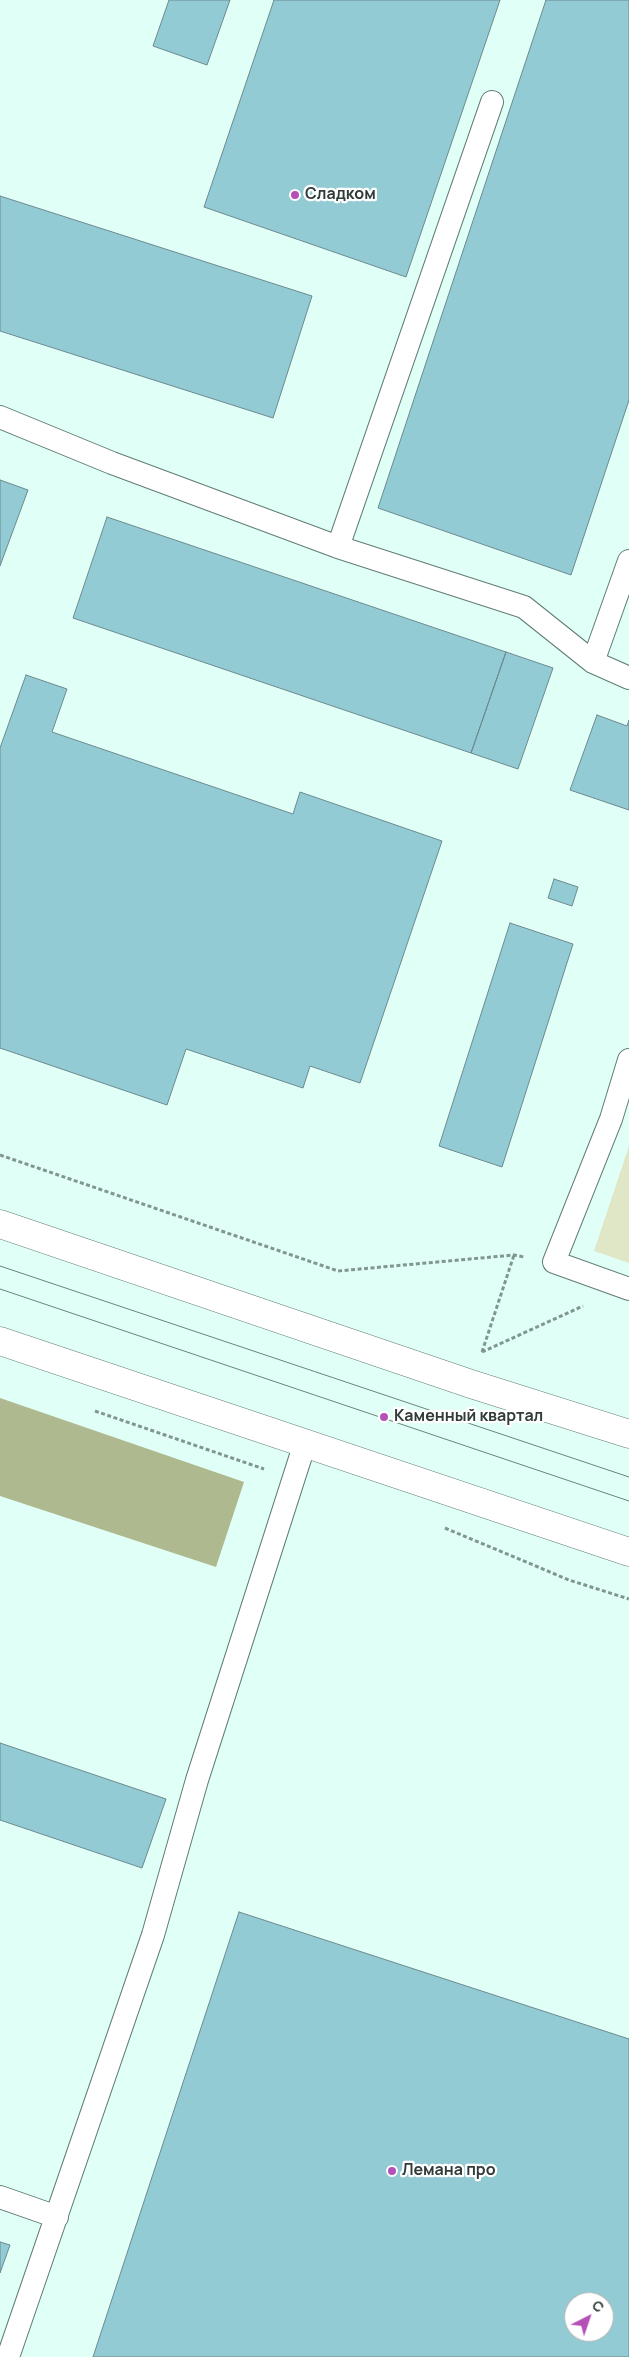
<!DOCTYPE html>
<html>
<head>
<meta charset="utf-8">
<style>
  body { margin:0 }
  #map { position:relative; width:629px; height:2357px; overflow:hidden; background:#e0fff7; font-family:Manrope,sans-serif }
  canvas { display:block }
  .north { position:absolute; left:564px; top:2292px; width:50px; height:50px; box-sizing:border-box; background:#fff; border:1px solid #acb1b0; border-radius:50%; rotate:41deg; font-size:14px; font-weight:700; line-height:20px; text-align:center; color:#303c39 }
  .north::after { content:''; display:block; margin:auto; width:18px; height:22px; background:#b450b6; clip-path:polygon(50% 0,100% 100%,50% 72%,0 100%) }
</style>
</head>
<body>
<div id="map">
<canvas width="629" height="2357"></canvas>
<div class="north">С</div>
</div>
<script>
const context = document.querySelector('canvas').getContext('2d');
context.lineJoin = 'round';
function paint(path, color) { context.fillStyle = color; context.fill(path, 'evenodd'); }
const poly = rows => new Path2D(rows.map(r => 'M' + r).join(''));
function strokePath(path, color, width, dash) { context.strokeStyle = color; context.lineWidth = width; context.lineCap = dash ? 'butt' : 'round'; context.setLineDash(dash || []); context.stroke(path); }
function drawText(font, color, halo, rows, align = 'center') {
  context.font = font + ' Manrope,sans-serif'; context.lineWidth = 4.5; context.setLineDash([]); context.textBaseline = 'middle'; context.strokeStyle = halo; context.fillStyle = color; for (const [text, x, y, turn = 0] of rows) {
    context.save(); context.translate(x, y); context.rotate((+turn || 0) * Math.PI / 180); context.textAlign = isNaN(turn) ? turn : align; if (halo) context.strokeText(text, 0, 0); context.fillText(text, 0, 0); context.restore();
  }
}
paint(poly([
  [629,1146,629,1263,594,1251]
]), '#dfe7c7');
paint(poly([
  [0,1398,244,1482,216,1567,0,1496]
]), '#afb98f');
const building = poly([
  [169,0,230,0,207,65,153,46,169,0],
  [274,0,500,0,406,277,204,207,274,0],
  [546,0,629,0,629,400,571,575,378,508,546,0],
  [0,196,312,296,273,418,0,331,0,196],
  [0,480,28,490,0,566,0,480],
  [107,517,506,652,471,753,73,618,107,517],
  [506,652,553,668,518,769,471,753,506,652],
  [26,675,67,689,52,732,293,814,300,792,442,841,360,1083,310,1066,303,1088,186,1049,167,1105,0,1048,0,748,26,675],
  [597,715,627,726,629,720,629,810,570,790,597,715],
  [554,879,578,887,572,906,548,898,554,879],
  [510,923,573,944,502,1167,439,1146,510,923],
  [0,1743,166,1799,142,1868,0,1820,0,1743],
  [239,1912,629,2039,629,2357,93,2357,239,1912],
  [574,2302,604,2302,604,2332,574,2332,574,2302],
  [0,2242,10,2245,0,2273,0,2242]
]);
paint(building, '#92cbd4');
strokePath(building, '#6d8a8f', 1);
const lane = poly([
  [0,417,112,463,338,547,524,607,593,662,629,678],
  [338,547,492,102],
  [593,662,629,561],
  [629,1060,611,1119,554,1262,629,1289],
  [0,2197,57,2217],
  [8,2357,153,1935,197,1780,305,1443]
]);
const highway = poly([
  [0,1224,471,1384,629,1434],
  [0,1341,629,1552]
]);
strokePath(lane, '#617c75', 24);
strokePath(highway, '#617c75', 29);
strokePath(poly([
  [0,1155,338,1271,514,1255,524,1257],
  [482,1352,583,1306],
  [482,1352,514,1255],
  [95,1411,264,1469],
  [445,1528,569,1580,629,1599]
]), '#819691', 3, [4, 2.5]);
strokePath(lane, '#fff', 22);
strokePath(highway, '#fff', 28);
strokePath(poly([
  [0,1266,629,1477],
  [0,1289,629,1501]
]), '#6f827d', 1);
for (const [x, y, r, color] of [
  [295,195,5,"#b450b6"],
  [384,1417,5,"#b450b6"],
  [392,2171,5,"#b450b6"]
]) { const dot = new Path2D(); dot.arc(x, y, r, 0, 2 * Math.PI); context.fillStyle = color; context.fill(dot); strokePath(dot, '#fff', 2); }
drawText('bold 16px', '#303c39', '#fff', [
  ["Сладком",305,195],
  ["Каменный квартал",394,1417],
  ["Лемана про",402,2171]
], 'left');
</script>
</body>
</html>
